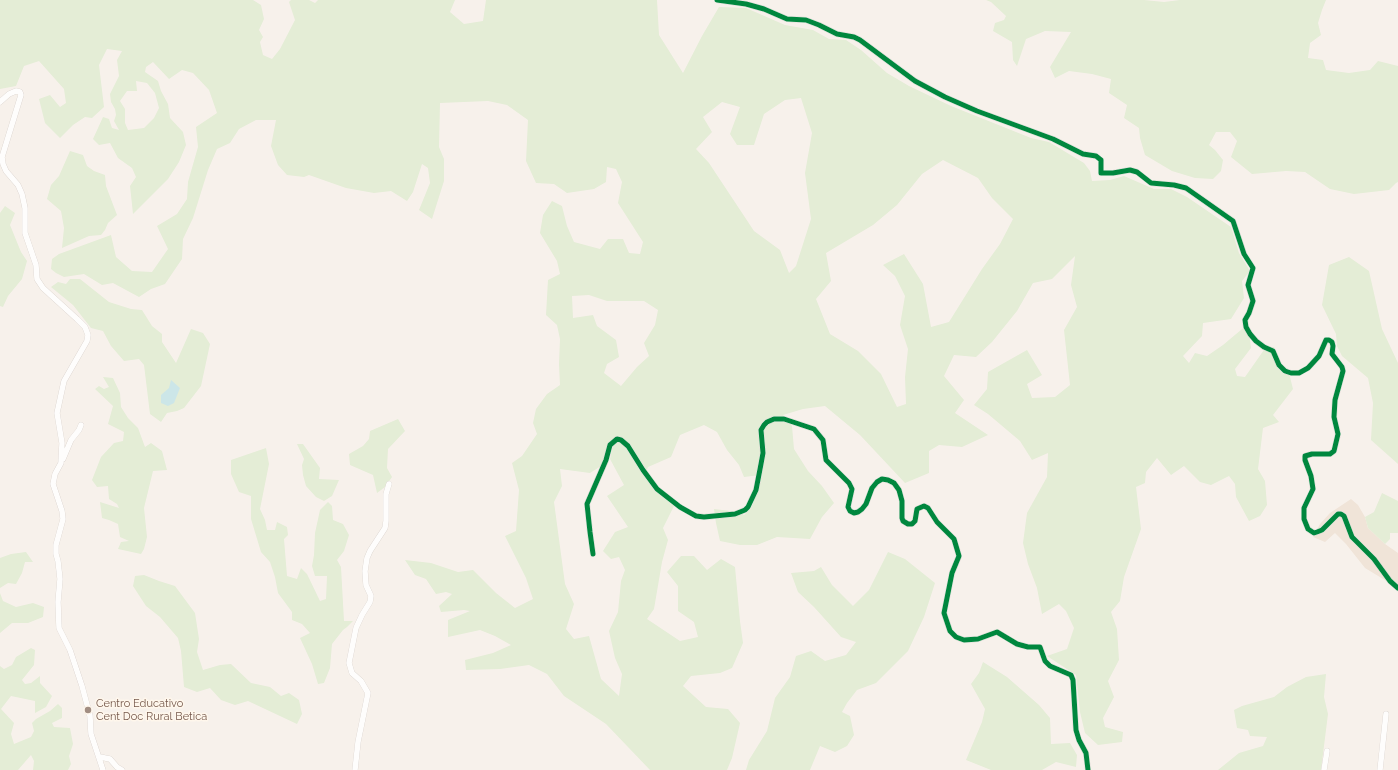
<!DOCTYPE html>
<html>
<head>
<meta charset="utf-8">
<style>
  body { margin:0 }
  canvas { display:block; background:#f7f1eb }
</style>
</head>
<body>
<canvas width="1398" height="770"></canvas>
<script>
const context = document.querySelector('canvas').getContext('2d');
context.lineJoin = 'round';
function paint(path, color) { context.fillStyle = color; context.fill(path, 'evenodd'); }
const poly = rows => new Path2D(rows.map(r => 'M' + r).join(''));
function strokePath(path, color, width, dash) { context.strokeStyle = color; context.lineWidth = width; context.lineCap = dash ? 'butt' : 'round'; context.setLineDash(dash || []); context.stroke(path); }
function drawText(font, color, halo, rows, align = 'center') {
  context.font = font + ' Raleway,sans-serif'; context.lineWidth = 3; context.setLineDash([]); context.textBaseline = 'middle'; context.strokeStyle = halo; context.fillStyle = color; for (const [text, x, y, turn = 0] of rows) {
    context.save(); context.translate(x, y); context.rotate((+turn || 0) * Math.PI / 180); context.textAlign = isNaN(turn) ? turn : align; if (halo) context.strokeText(text, 0, 0); context.fillText(text, 0, 0); context.restore();
  }
}
paint(poly([
  [1351,499,1358,505,1365,517,1368,528,1385,544,1398,553,1398,588,1365,568,1346,544,1335,533,1325,542,1313,537,1320,524,1330,513]
]), '#f0e4d8');
paint(poly([
  [0,0,253,0,261,5,264,19,259,30,263,37,260,42,263,55,272,59,280,49,295,20,289,2,291,0,309,0,315,3,318,0,455,0,450,12,464,24,483,21,486,0,657,0,659,35,683,73,702,36,719,7,746,8,785,25,813,30,829,39,846,40,861,50,887,73,909,86,951,106,1031,138,1049,142,1084,163,1090,171,1092,181,1110,180,1124,176,1154,189,1171,189,1187,197,1231,227,1239,253,1250,271,1242,281,1244,298,1231,319,1203,323,1202,336,1183,356,1189,363,1195,353,1207,356,1223,345,1248,324,1251,348,1235,369,1237,376,1245,377,1266,347,1274,347,1281,363,1288,369,1293,389,1273,415,1279,422,1263,428,1258,469,1265,481,1267,505,1260,516,1249,521,1236,497,1235,484,1229,476,1211,485,1200,482,1184,466,1171,475,1157,458,1146,472,1145,483,1136,487,1141,529,1124,577,1120,601,1111,612,1117,629,1119,660,1108,681,1114,697,1103,718,1105,727,1123,732,1122,742,1098,745,1085,733,1080,712,1076,675,1047,656,1067,649,1074,628,1066,611,1059,604,1042,614,1037,588,1028,564,1023,543,1027,513,1047,477,1048,453,1032,460,1020,441,988,414,974,405,987,389,988,372,1027,350,1042,375,1027,384,1032,398,1055,397,1070,385,1064,330,1077,307,1071,285,1075,256,1052,279,1033,283,1017,311,992,342,976,357,954,355,944,376,964,400,955,413,988,435,962,447,939,445,929,451,929,473,905,483,860,435,825,406,803,409,783,415,792,426,794,449,808,471,822,486,834,503,822,517,810,539,777,537,757,545,740,545,720,541,716,523,714,509,739,512,744,515,751,508,758,490,760,475,744,477,739,465,727,450,717,432,704,425,680,435,671,457,648,467,644,476,675,504,663,528,668,540,662,562,654,609,647,619,680,641,698,637,694,622,678,611,678,586,667,572,681,556,694,556,707,570,721,559,735,567,740,621,743,643,732,668,720,673,691,676,683,686,706,707,728,709,740,723,732,758,727,770,650,770,606,724,564,696,547,674,529,665,500,669,466,670,465,660,493,653,511,645,495,636,480,630,448,637,448,620,470,611,464,610,441,612,439,606,452,594,446,592,436,594,426,579,415,575,405,560,431,563,458,572,473,570,496,593,515,608,533,599,526,578,505,536,516,531,519,490,512,463,522,456,537,434,533,423,536,409,547,394,560,385,559,364,560,339,557,325,546,315,548,280,560,274,557,261,540,233,543,215,552,201,562,206,567,226,574,242,600,249,608,239,623,239,629,253,640,254,643,242,618,203,622,182,616,169,607,167,606,182,594,189,567,193,554,184,536,183,526,161,528,120,507,105,488,101,440,103,439,147,444,159,444,181,432,219,419,210,430,183,428,168,422,164,413,192,407,201,391,191,374,193,346,188,309,175,304,177,287,175,278,165,271,146,276,120,256,120,239,129,230,143,217,149,208,170,193,218,183,239,182,259,165,284,151,289,139,297,113,283,102,285,84,274,64,277,56,273,51,269,52,259,59,254,111,235,116,257,132,271,152,272,168,249,157,226,177,214,187,199,188,182,198,147,196,127,217,113,209,90,193,73,182,70,169,79,153,62,146,67,145,72,158,81,161,91,168,104,170,118,183,132,186,145,179,162,168,179,133,214,130,186,136,177,132,168,118,158,110,143,99,145,93,139,103,117,109,119,112,128,119,130,114,121,116,115,115,109,111,102,110,94,119,76,117,60,122,51,107,49,99,65,104,107,92,118,85,117,73,125,60,138,45,123,39,99,50,95,60,107,66,103,64,89,39,61,24,66,16,86,0,89],
  [136,81,147,83,155,93,159,108,154,118,144,128,128,130,125,123,125,109,120,101,127,91,137,91],
  [801,98,812,133,805,173,811,219,796,266,789,273,780,250,754,231,709,163,696,149,712,132,703,117,722,102,740,107,730,134,737,145,754,145,764,114,785,100],
  [943,160,978,178,992,198,1013,219,1000,244,982,269,949,322,931,327,923,284,904,254,883,265,895,276,905,296,900,325,908,349,905,377,906,404,897,407,881,374,858,351,830,334,816,299,831,281,826,253,873,225,897,205,922,174],
  [589,295,607,301,644,301,658,310,655,325,644,343,649,356,637,367,621,386,604,373,607,364,619,357,616,340,597,326,593,315,573,318,572,296],
  [613,445,610,459,624,485,607,496,628,527,615,532,603,551,611,559,619,557,625,570,621,581,618,612,609,631,615,658,622,674,619,696,601,679,589,636,574,639,566,629,574,604,565,584,554,502,562,486,560,469,590,473,601,466],
  [986,0,1144,0,1164,2,1180,0,1326,0,1322,10,1318,23,1321,35,1310,43,1308,58,1323,60,1326,70,1349,73,1370,70,1378,61,1398,66,1398,182,1396,183,1389,190,1354,194,1330,189,1305,172,1286,171,1252,174,1231,157,1237,141,1230,132,1216,132,1209,145,1215,150,1223,160,1221,171,1213,179,1195,178,1172,171,1145,155,1140,138,1139,128,1124,118,1127,105,1109,93,1111,79,1092,74,1069,71,1055,78,1050,67,1071,32,1045,31,1026,39,1017,66,1013,60,1012,42,993,31,995,23,1004,20,1006,16,991,2],
  [70,151,83,155,87,166,94,171,105,175,106,186,117,215,108,223,105,230,101,235,89,236,62,248,64,228,61,211,47,199,51,185,59,176],
  [5,206,15,213,10,225,21,252,27,261,22,279,8,296,3,307,0,306,0,213],
  [1349,257,1369,271,1382,329,1398,363,1398,464,1371,440,1373,403,1368,378,1342,356,1337,346,1336,334,1322,305,1329,265],
  [70,279,80,279,109,302,131,309,142,310,152,326,162,334,162,342,176,363,191,329,203,333,210,344,201,386,184,408,177,411,167,413,161,422,150,414,144,365,139,359,124,361,111,346,103,331,91,328,73,305,51,287,58,282,66,284],
  [103,377,113,378,120,393,121,407,128,418,138,428,145,447,151,443,162,451,167,470,153,471,144,508,147,537,144,549,141,554,118,549,121,542,129,541,120,537,118,524,109,520,102,518,100,502,119,508,117,504,109,499,108,486,97,487,92,480,101,457,114,443,123,441,124,432,108,424,113,406,95,389,99,386,104,389,109,387],
  [398,419,405,431,388,449,387,468,392,477,385,487,377,493,373,475,350,465,349,454,363,446,369,439,370,431],
  [297,444,303,444,320,468,319,479,339,480,332,496,324,501,316,497,306,486,303,475,302,465,304,459],
  [266,448,269,464,260,509,265,520,267,530,275,530,277,522,287,527,288,535,284,539,287,576,297,579,301,568,307,574,320,601,326,599,327,576,315,576,312,566,314,555,315,533,320,510,328,502,332,506,333,520,343,524,349,535,344,551,337,560,341,567,344,621,353,621,347,627,343,630,332,644,330,668,324,683,318,684,312,664,300,638,310,633,302,624,292,620,292,612,278,593,275,577,270,562,261,552,251,519,251,496,239,492,231,474,231,460],
  [1382,493,1398,501,1398,533,1390,533,1390,539,1385,544,1368,528,1365,517,1374,512],
  [26,552,33,562,25,562,22,573,16,584,8,583,0,588,0,558,11,554],
  [888,552,905,559,935,583,924,617,908,651,876,683,857,690,847,703,842,712,850,716,854,735,847,746,835,752,820,746,810,770,746,770,749,760,767,731,775,698,790,677,796,656,811,651,825,661,846,655,856,642,841,637,814,607,798,592,791,573,814,571,821,567,832,585,853,606,869,590],
  [144,575,159,581,175,586,195,613,199,639,197,652,203,670,220,665,231,664,251,683,270,687,281,696,289,693,299,700,302,714,297,724,248,701,235,705,221,700,210,688,197,692,184,687,181,651,178,638,160,617,146,606,133,586,135,576],
  [0,593,3,601,16,607,33,603,44,607,43,617,28,623,12,623,0,633],
  [31,648,35,650,34,665,22,680,25,684,31,683,40,676,40,683,52,696,46,707,35,713,35,701,11,696,1,709,14,723,11,734,14,744,31,737,34,731,32,723,36,719,50,711,58,704,62,708,62,718,52,723,54,727,70,728,73,744,69,756,71,764,68,770,33,770,34,761,31,755,18,770,0,770,0,666,4,669,12,665,16,657],
  [983,662,1007,677,1039,705,1050,718,1051,744,1070,743,1077,755,1076,767,1056,762,1042,770,991,770,966,760,982,722,985,709,971,684,979,673],
  [1326,674,1324,697,1328,714,1321,770,1218,770,1239,753,1263,746,1267,737,1250,736,1248,730,1237,728,1234,710,1242,706,1274,697,1287,687,1306,677]
]), '#e4edd6');
paint(poly([
  [171,380,180,388,174,403,168,406,161,403,161,395,169,388]
]), '#cce6e8');
const minor = poly([
  [717,0,746,4,764,9,787,19,806,20,819,25,837,34,854,37,860,40,915,81,945,97,977,111,1053,139,1083,154,1096,156,1101,160,1101,173,1113,173,1130,170,1137,172,1151,183,1174,185,1186,188,1233,221,1244,254,1253,268,1248,285,1253,301,1249,313,1245,320,1246,327,1250,334,1256,341,1264,347,1273,351,1279,365,1285,371,1291,373,1299,373,1308,368,1319,356,1326,340,1329,340,1332,342,1333,346,1332,354,1342,367,1343,371,1335,400,1334,417,1338,434,1334,451,1330,454,1312,454,1305,456,1305,460,1311,476,1313,489,1304,508,1304,519,1308,529,1314,533,1317,532,1322,530,1338,514,1341,514,1344,516,1352,537,1374,559,1390,581,1398,588],
  [0,102,9,94,16,91,20,92,21,95,2,157,3,164,6,171,18,185,22,194,25,208,25,233,36,265,37,279,43,288,77,319,85,327,88,335,87,341,64,381,57,413,62,443,61,463,55,474,53,484,62,511,63,519,56,545,56,554,58,561,60,579,58,602,59,628,70,650,82,686,90,716,91,734,103,770],
  [63,459,71,440,79,430,81,425],
  [593,554,590,532,587,504,606,460,610,445,617,439,621,440,628,446,643,470,657,489,680,507,696,516,704,517,735,514,745,510,748,507,756,490,761,464,763,453,761,430,764,425,767,422,774,419,784,419,814,429,823,440,826,460,849,483,852,489,848,507,850,511,854,513,858,512,862,509,866,504,872,488,877,482,882,479,888,480,894,483,899,490,902,501,902,518,903,521,908,524,912,524,915,521,917,509,924,506,928,508,937,522,954,539,959,556,952,573,944,613,950,631,956,637,964,640,978,639,997,632,1017,644,1028,647,1040,647,1045,661,1050,666,1071,675,1073,680,1076,730,1079,740,1086,753,1088,770],
  [100,757,110,759,117,767,122,770],
  [355,770,358,742,368,693,361,681,352,673,349,663,356,628,362,615,370,602,371,596,366,585,365,571,367,558,370,551,385,528,386,521,386,494,389,484],
  [1324,770,1327,751],
  [1380,770,1386,714]
]);
strokePath(minor, '#d6cec8', 6);
strokePath(minor, '#fefdfc', 5.5);
strokePath(poly([
  [717,0,746,4,764,9,787,19,806,20,819,25,837,34,854,37,860,40,915,81,945,97,977,111,1053,139,1083,154,1096,156,1101,160,1101,173,1113,173,1130,170,1137,172,1151,183,1174,185,1186,188,1233,221,1244,254,1253,268,1248,285,1253,301,1249,313,1245,320,1246,327,1250,334,1256,341,1264,347,1273,351,1279,365,1285,371,1291,373,1299,373,1308,368,1319,356,1326,340,1329,340,1332,342,1333,346,1332,354,1342,367,1343,371,1335,400,1334,417,1338,434,1334,451,1330,454,1312,454,1305,456,1305,460,1311,476,1313,489,1304,508,1304,519,1308,529,1314,533,1317,532,1322,530,1338,514,1341,514,1344,516,1352,537,1374,559,1390,581,1398,588],
  [593,554,590,532,587,504,606,460,610,445,617,439,621,440,628,446,643,470,657,489,680,507,696,516,704,517,735,514,745,510,748,507,756,490,761,464,763,453,761,430,764,425,767,422,774,419,784,419,814,429,823,440,826,460,849,483,852,489,848,507,850,511,854,513,858,512,862,509,866,504,872,488,877,482,882,479,888,480,894,483,899,490,902,501,902,518,903,521,908,524,912,524,915,521,917,509,924,506,928,508,937,522,954,539,959,556,952,573,944,613,950,631,956,637,964,640,978,639,997,632,1017,644,1028,647,1040,647,1045,661,1050,666,1071,675,1073,680,1076,730,1079,740,1086,753,1088,770]
]), '#00873e', 5);
for (const [x, y, r, color] of [
  [88,710,4,"#a28e83"]
]) { const dot = new Path2D(); dot.arc(x, y, r, 0, 2 * Math.PI); context.fillStyle = color; context.fill(dot); strokePath(dot, '#fff7ec', 1.5); }
drawText('11px', '#75584b', '#fff7ec', [
  ["Centro Educativo",96,704],
  ["Cent Doc Rural Betica",96,717]
], 'left');
</script>
</body>
</html>
